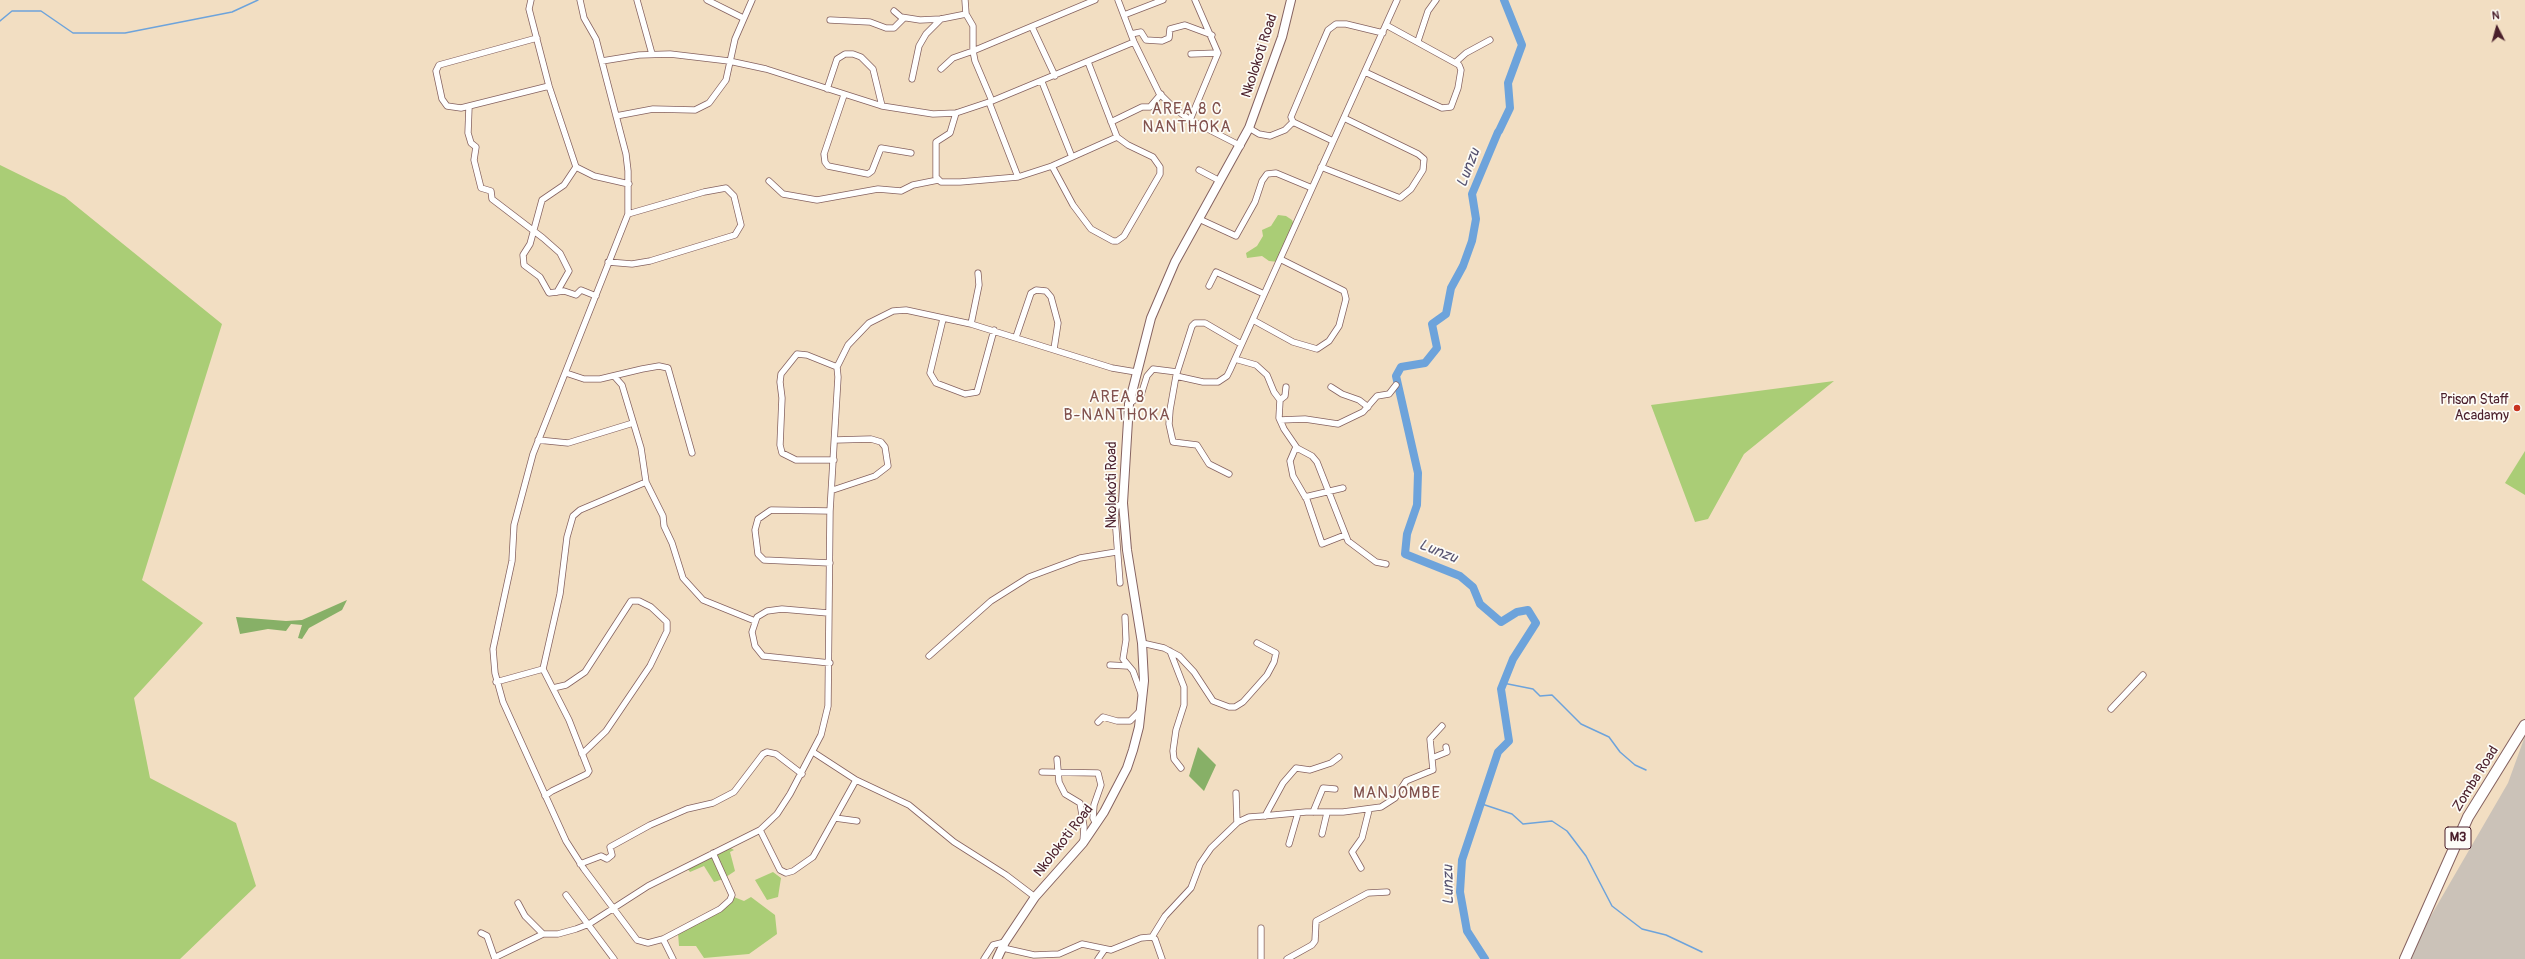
<!DOCTYPE html>
<html>
<head>
<meta charset="utf-8">
<style>
  body { margin:0 }
  #map { position:relative; width:2525px; height:959px; overflow:hidden; background:#f2dec2; font-family:Pangolin,sans-serif }
  canvas { display:block }
  .north { position:absolute; left:2477px; top:8px; width:40px; height:40px; -webkit-text-stroke:3px #fdfcf7; paint-order:stroke; rotate:354deg; font-size:11px; font-weight:700; line-height:16px; text-align:center; color:#4a1f2b }
  .north::after { content:''; display:block; margin:auto; width:14px; height:18px; background:#4a1f2b; clip-path:polygon(50% 0,100% 100%,50% 72%,0 100%) }
</style>
</head>
<body>
<div id="map">
<canvas width="2525" height="959"></canvas>
<div class="north">N</div>
</div>
<script>
const context = document.querySelector('canvas').getContext('2d');
context.lineJoin = 'round';
function paint(path, color) { context.fillStyle = color; context.fill(path, 'evenodd'); }
const poly = rows => new Path2D(rows.map(r => 'M' + r).join(''));
function strokePath(path, color, width, dash) { context.strokeStyle = color; context.lineWidth = width; context.lineCap = dash ? 'butt' : 'round'; context.setLineDash(dash || []); context.stroke(path); }
function drawText(font, color, halo, rows, align = 'center') {
  context.font = font + ' Pangolin,sans-serif'; context.lineWidth = 3.5; context.setLineDash([]); context.textBaseline = 'middle'; context.strokeStyle = halo; context.fillStyle = color; for (const [text, x, y, turn = 0] of rows) {
    context.save(); context.translate(x, y); context.rotate((+turn || 0) * Math.PI / 180); context.textAlign = isNaN(turn) ? turn : align; if (halo) context.strokeText(text, 0, 0); context.fillText(text, 0, 0); context.restore();
  }
}
paint(poly([
  [2525,736,2525,959,2409,959,2414,945,2508,783]
]), '#cbc2b8');
paint(poly([
  [0,165,65,197,222,324,142,580,203,623,134,698,150,778,236,823,256,886,180,959,0,959],
  [1278,215,1286,216,1292,220,1294,225,1278,262,1269,261,1262,256,1247,258,1246,253,1257,246,1263,236,1262,230,1271,226],
  [1834,381,1744,454,1708,519,1695,522,1651,405],
  [2525,451,2525,495,2505,483],
  [729,847,734,850,730,852,735,871,726,877,715,854],
  [712,856,723,879,714,882,704,866,690,872,687,868],
  [773,872,781,878,778,897,767,900,755,880],
  [734,897,744,901,751,897,775,915,777,934,749,954,704,958,696,946,679,946,678,933]
]), '#aacd76');
paint(poly([
  [347,600,342,610,309,628,302,639,298,638,302,625,291,624,286,631,268,629,240,634,236,617,286,621,302,620],
  [1198,747,1216,765,1204,791,1189,776]
]), '#87b067');
strokePath(poly([
  [0,21,12,11,41,11,73,33,125,33,232,12,258,0],
  [1503,683,1533,689,1540,696,1552,695,1581,724,1609,737,1620,752,1635,765,1646,770],
  [1482,804,1512,814,1523,824,1552,821,1567,831,1586,856,1612,906,1642,929,1666,935,1702,952]
]), '#6da3db', 1.5);
strokePath(poly([
  [1499,131,1510,108,1508,83,1522,45,1504,0],
  [1485,959,1467,931,1460,892,1462,860,1498,752,1509,741,1501,689,1513,659,1536,623,1528,610,1517,612,1501,622,1480,604,1473,587,1460,576,1405,554,1407,534,1417,505,1418,473,1396,376,1401,367,1425,363,1437,348,1432,324,1446,314,1451,288,1463,266,1472,241,1476,219,1472,194,1498,132]
]), '#6da3db', 8);
const street = poly([
  [531,0,529,9,549,86,576,167,594,176,629,184],
  [580,0,584,18,596,39,626,154,628,171,628,214,533,454,514,525,512,561,493,649,495,673,503,702,566,841,584,869,637,940,648,943,663,939,720,909,730,900,732,895,713,853],
  [637,0,652,54],
  [707,0,743,18],
  [1118,0,1134,42,1159,93,1175,109,1190,120,1241,146],
  [894,11,901,17,920,20,941,19,966,14],
  [1124,15,1163,0],
  [830,20,870,22,886,28,894,28,904,18],
  [1032,27,1055,76],
  [1131,34,1141,32,1146,40,1162,41,1169,38,1170,29,1185,25,1212,35],
  [537,38,439,65,436,71,442,99,447,106,461,108,549,86],
  [1418,41,1428,11,1436,0],
  [1191,54,1218,53],
  [602,61,639,55,670,54,729,61,766,69,882,106,933,114,956,113,992,101,1134,42],
  [1456,62,1466,53,1490,40],
  [941,69,953,58,973,51,973,26,966,14,965,0],
  [1365,72,1442,108,1451,107,1458,88,1461,70,1459,65,1386,25],
  [912,79,919,46,926,34,941,19],
  [1042,82,1072,157],
  [827,89,837,59,845,54,853,54,861,57,873,69,882,106],
  [844,95,824,154,825,162,828,166,868,174,872,171,881,148,911,153],
  [992,101,975,61,973,51,1095,0],
  [989,102,1018,177],
  [469,107,468,133,471,143,476,147,474,160,481,188,491,191,492,199,543,238,560,253,569,271,557,292],
  [956,113,950,133,936,142,936,177,941,182,960,182,1018,177,1052,166,1117,137],
  [616,116,653,109,695,110,709,103,726,80,735,39,752,0],
  [1190,120,1218,53,1195,0],
  [1111,122,1142,107,1150,107,1161,94],
  [1249,128,1259,134,1270,136,1285,130,1293,122],
  [1333,141,1293,122,1291,117,1318,53,1328,30,1336,24,1346,24,1383,33],
  [1052,166,1073,205,1091,229,1113,241,1117,241,1124,236,1160,174,1160,167,1153,157,1128,145,1117,137,1088,62],
  [576,167,564,185,542,200,530,244,523,255,524,265,540,277,549,293,564,291,576,295,581,290,596,296],
  [1321,167,1400,198,1411,189,1423,170,1424,159,1418,154,1344,118],
  [1199,170,1220,181],
  [769,181,783,194,817,200,878,189,901,191,913,185,938,180],
  [1199,219,1236,236,1255,202,1262,181,1267,174,1276,173,1312,188],
  [608,262,632,264,650,261,735,235,741,225,734,196,726,188,704,192,628,214],
  [1209,286,1216,272,1264,294],
  [943,319,930,373,936,383,965,394,977,392,994,330],
  [1253,320,1293,342,1317,349,1329,341,1339,326,1346,299,1344,291,1280,259],
  [971,324,979,285,978,273],
  [1016,337,1031,293,1036,290,1046,291,1051,297,1058,323,1054,349],
  [1235,359,1256,365,1267,375,1274,392,1280,400,1279,418,1284,429,1297,448,1312,456,1317,462,1348,541,1376,562,1386,564],
  [566,373,584,379,600,379,642,369,659,366,668,368,692,453],
  [614,376,622,385,641,448,646,482,663,516,664,526,672,543,683,578,703,600,755,621],
  [1176,376,1203,382,1218,382,1227,376,1230,370,1397,0],
  [1331,387,1342,394,1359,400,1368,407],
  [1280,400,1285,396,1286,387],
  [1129,404,1141,395,1147,376,1153,369,1177,372],
  [1280,420,1305,419,1338,424,1363,412,1377,396,1389,394,1396,385],
  [538,440,568,443,633,423],
  [1296,447,1290,461,1293,476,1307,500,1322,544,1345,535],
  [834,460,796,460,782,453,780,445,782,398,780,382,781,374,797,354,807,355,837,367],
  [1229,474,1209,464,1197,445,1173,442,1169,424,1170,410,1176,376,1192,326,1195,323,1205,323,1241,344],
  [833,490,875,476,888,466,885,447,881,442,871,439,835,440],
  [1305,497,1343,488],
  [830,563,764,560,758,554,755,530,758,519,771,510,830,511],
  [1120,583,1115,517,1116,507,1123,503],
  [828,613,782,609,767,611,757,617,752,632,755,646,763,656,830,663],
  [1125,617,1126,640,1123,659,1133,671,1142,696],
  [1142,643,1164,648,1179,656,1194,672,1213,701,1229,707,1235,707,1243,702,1267,675,1274,662,1276,653,1257,643],
  [1170,651,1184,687,1184,705,1176,730,1173,751,1174,759,1181,768],
  [929,656,991,601,1029,577,1080,558,1116,552],
  [1110,665,1128,666],
  [496,682,543,669],
  [553,688,566,685,585,672,631,601,639,601,651,607,667,622,667,631,650,666,606,731,582,754],
  [2111,709,2143,675],
  [1098,722,1103,717,1117,721,1130,721,1141,710],
  [813,752,856,780,909,805,954,842,1006,875,1035,897],
  [1432,758,1447,752,1446,747],
  [1057,759,1059,782,1065,794,1080,803,1084,827,1083,842],
  [1042,772,1098,773,1101,785,1094,805,1093,818,1096,824],
  [1236,793,1237,823],
  [545,796,552,791,587,774,589,771,569,720,543,669,560,594,567,537,573,516,580,510,646,482],
  [1313,812,1323,788,1335,789],
  [1265,816,1283,783,1296,768,1310,770,1331,763,1339,757],
  [835,818,857,821],
  [760,830,780,870,786,873,793,871,813,857,856,780],
  [1322,834,1327,813],
  [1289,844,1298,813],
  [580,864,601,856,607,859,612,855,610,847,650,825,687,809,713,803,734,792,763,754,767,752,776,754,802,774],
  [1361,868,1352,852,1362,838,1369,810],
  [566,895,614,959],
  [518,903,525,916,543,934,558,934,576,929,589,924,648,886,760,830,777,814,790,794,821,735,828,706,830,511,838,377,837,367,848,345,869,323,893,311,906,310,971,324,1112,368,1136,372],
  [1261,928,1261,959],
  [481,933,487,936,495,959],
  [1152,937,1165,916,1191,888,1200,864,1211,848,1238,822,1249,817,1263,816,1306,812,1343,812,1381,807,1395,798,1406,781,1433,770,1430,739,1442,726],
  [663,939,673,959],
  [1003,948,1034,955,1059,954,1082,944,1111,950,1141,938,1152,937,1155,939,1162,959],
  [496,957,543,934],
  [984,959,993,945,1005,942],
  [1098,959,1105,949],
  [1287,959,1312,945,1315,941,1316,921,1368,893,1387,892]
]);
const secondary = poly([
  [997,959,1005,942,1035,897,1083,843,1104,812,1127,768,1133,750,1139,727,1144,681,1142,643,1127,550,1123,503,1129,404,1151,318,1175,262,1249,128,1282,37,1291,0]
]);
const highway = poly([
  [2405,959,2468,817,2525,725]
]);
strokePath(street, '#856260', 7);
strokePath(secondary, '#856260', 10);
strokePath(highway, '#856260', 12);
strokePath(street, '#fff', 5.5);
strokePath(secondary, '#fff', 8);
strokePath(highway, '#fff', 10);
for (const [x, y, r, color] of [
  [2517,408,4,"#c8321e"]
]) { const dot = new Path2D(); dot.arc(x, y, r, 0, 2 * Math.PI); context.fillStyle = color; context.fill(dot); strokePath(dot, '#fdfcf7', 1.5); }
for (const [x, y, w] of [
  [2458,838,26]
]) { const box = new Path2D(); box.roundRect(x - w / 2, y - 11, w, 22, 3); context.fillStyle = '#fdfcf7'; context.fill(box); strokePath(box, '#4a1f2b', 1); }
drawText('bold 13px', '#4a1f2b', null, [
  ["M3",2458,838]
]);
drawText('14px', '#4a1f2b', '#fdfcf7', [
  ["Nkolokoti Road",1260,56,-72],
  ["Nkolokoti Road",1112,485,-90],
  ["Zomba Road",2476,779,-58],
  ["Nkolokoti Road",1064,841,-52]
]);
drawText('14px', '#4a1f2b', '#fdfcf7', [
  ["Prison Staff",2509,400],
  ["Acadamy",2509,416]
], 'right');
drawText('italic 15px', '#585471', '#fdfcf7', [
  ["Lunzu",1469,168,-69],
  ["Lunzu",1438,552,22],
  ["Lunzu",1449,885,-91]
]);
context.letterSpacing = '1px';
drawText('16px', '#81514d', '#fdfcf7', [
  ["AREA 8 C",1187,110],
  ["NANTHOKA",1187,128],
  ["AREA 8",1117,398],
  ["B-NANTHOKA",1117,416],
  ["MANJOMBE",1397,794]
]);
context.letterSpacing = '0px';
</script>
</body>
</html>
